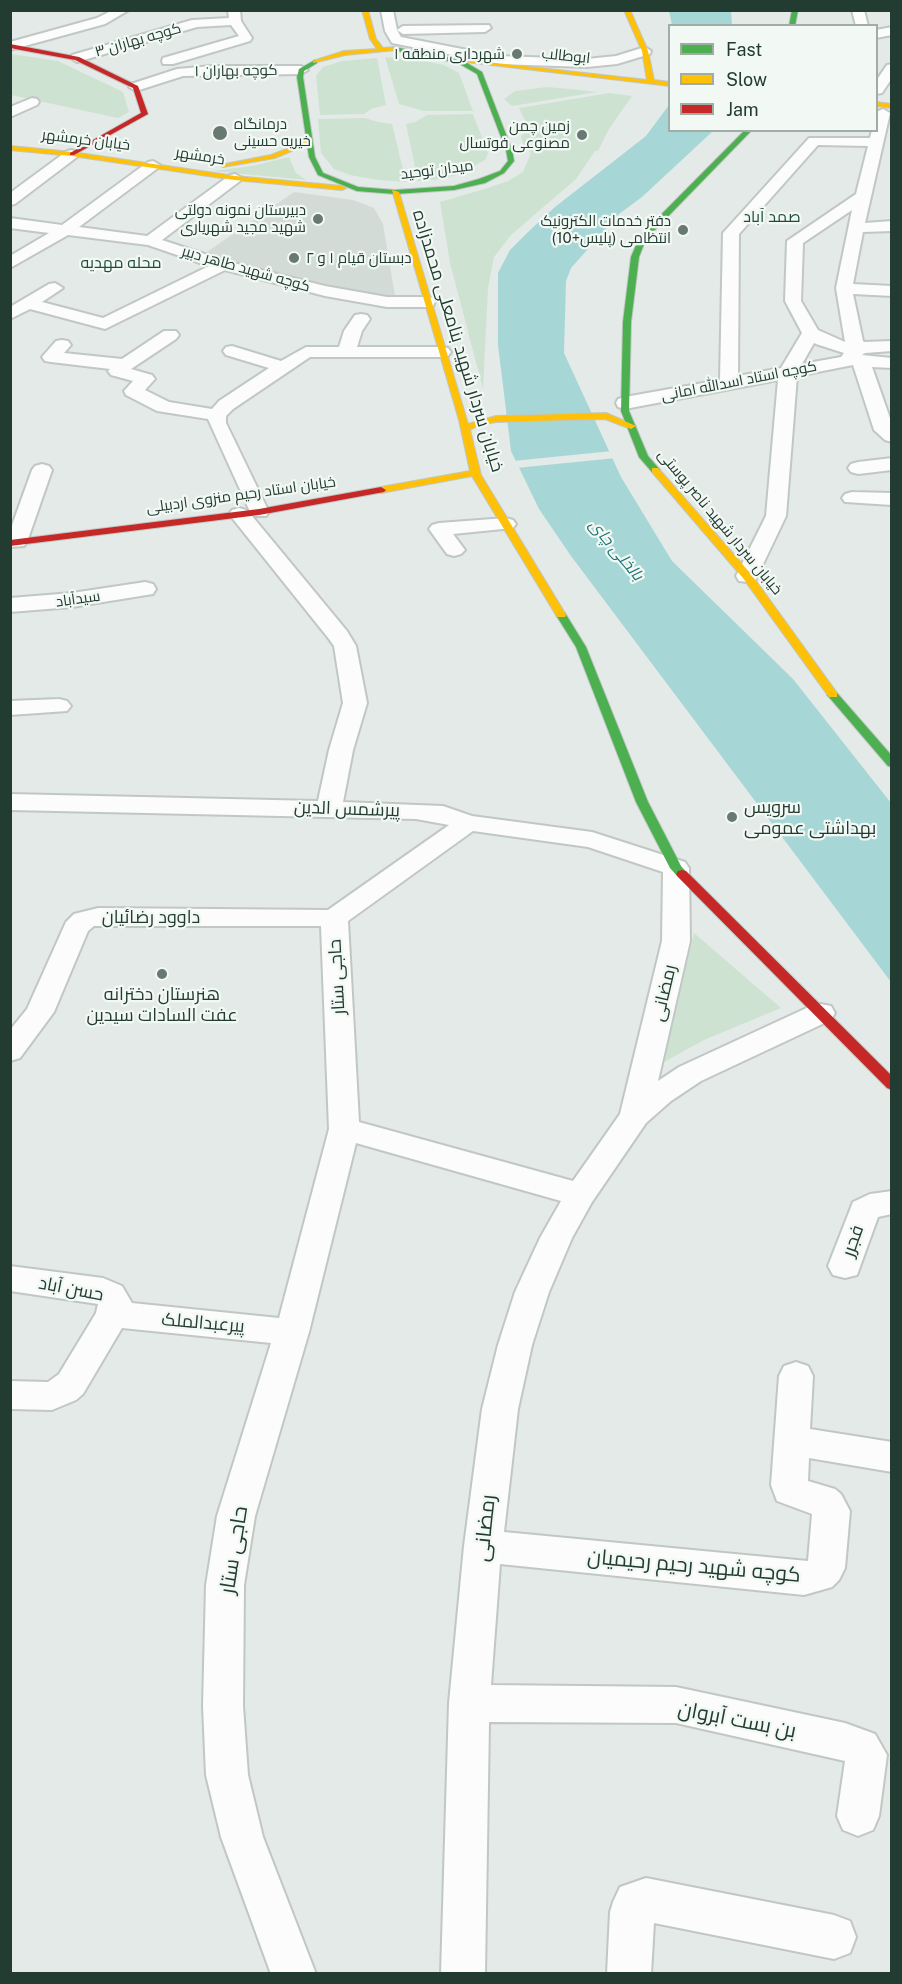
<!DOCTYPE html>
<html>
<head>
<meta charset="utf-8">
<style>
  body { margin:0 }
  #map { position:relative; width:902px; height:1984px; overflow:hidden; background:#e4eae7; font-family:"Public Sans",sans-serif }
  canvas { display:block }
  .frame { position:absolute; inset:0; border:12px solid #233c31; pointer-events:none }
  .legend { position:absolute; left:668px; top:24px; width:210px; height:108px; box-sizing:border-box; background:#f2f8f4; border:2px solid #9fada6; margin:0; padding:8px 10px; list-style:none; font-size:18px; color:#233c31 }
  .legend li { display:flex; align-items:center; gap:12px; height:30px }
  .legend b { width:30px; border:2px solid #9fada6 }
</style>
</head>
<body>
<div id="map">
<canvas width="902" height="1984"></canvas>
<div class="frame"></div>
<ul class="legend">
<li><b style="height:8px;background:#4caf50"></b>Fast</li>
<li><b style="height:8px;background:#ffc107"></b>Slow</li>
<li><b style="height:8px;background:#c62828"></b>Jam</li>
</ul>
</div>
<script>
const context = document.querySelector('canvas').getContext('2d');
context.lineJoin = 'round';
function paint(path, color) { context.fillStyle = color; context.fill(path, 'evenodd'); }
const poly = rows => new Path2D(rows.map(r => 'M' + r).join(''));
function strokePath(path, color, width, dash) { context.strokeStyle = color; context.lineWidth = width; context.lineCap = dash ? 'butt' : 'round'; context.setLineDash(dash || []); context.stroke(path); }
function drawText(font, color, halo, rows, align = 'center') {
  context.font = font + ' "Public Sans",Cairo,sans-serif'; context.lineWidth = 4.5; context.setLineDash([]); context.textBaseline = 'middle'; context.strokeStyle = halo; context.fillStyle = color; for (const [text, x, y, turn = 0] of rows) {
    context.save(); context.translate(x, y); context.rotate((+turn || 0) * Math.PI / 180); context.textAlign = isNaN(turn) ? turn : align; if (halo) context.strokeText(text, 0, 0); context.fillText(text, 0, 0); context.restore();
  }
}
paint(poly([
  [294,192,353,200,374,208,383,224,395,296,387,299,334,289,204,254]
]), '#d2dbd6');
paint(poly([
  [11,54,58,61,123,92,129,112,118,118,11,95],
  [385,57,425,61,444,65,459,73,473,111,424,111,399,104],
  [377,58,386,105,371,109,364,114,320,115,316,76,323,67,342,61],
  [547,87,570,89,597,92,512,106,504,99,515,91],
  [609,93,632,96,609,129,598,151,595,151,576,179,511,235,494,257,488,288,483,389,450,263,440,202,488,188,508,181,523,172,531,153,523,145,521,136,529,129,519,108],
  [473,114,488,153,486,159,463,173,442,179,418,181,406,124,415,122,427,115],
  [365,118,378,122,392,124,406,182,378,180,350,175,334,169,321,153,318,119],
  [289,157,296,173,306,180,212,171,252,166],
  [694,933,781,1008,704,1040,664,1062]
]), '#cee2d1');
paint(poly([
  [669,11,731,11,732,25,672,25],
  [669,105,670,130,713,131,642,197,619,214,571,268,566,281,564,353,621,477,672,561,793,679,891,803,891,982,571,556,539,509,511,451,498,345,498,273,510,250,528,232,555,207,646,136]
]), '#a6d7d6');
paint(poly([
  [612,451,616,458,516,468,513,461]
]), '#e4eae7');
const street = poly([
  [113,10,129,10,105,24,10,50,10,42,97,18,113,10],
  [228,10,240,10,241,21,252,38,250,41,173,64,163,64,162,61,163,58,239,36,231,25,197,27,77,62,71,58,72,55,192,20,229,18,228,10],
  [381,10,393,10,397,30,403,26,489,25,491,28,485,32,403,34,397,30,401,37,498,56,587,59,616,56,645,47,651,51,650,54,617,64,587,67,498,64,392,43,385,31,381,10],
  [852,10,864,10,868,26,856,26,852,10],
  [892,27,892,35,876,38,876,30,892,27],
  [892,64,892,78,882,93,876,94,876,81,887,65,892,64],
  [212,66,301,66,308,70,301,74,183,76,136,91,129,87,131,84,177,69,212,66],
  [32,98,37,99,39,102,37,105,10,117,10,107,32,98],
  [883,109,890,113,865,223,892,221,892,231,863,232,853,284,892,286,892,296,853,294,863,341,864,342,892,341,892,351,865,353,862,355,892,358,892,368,872,367,892,424,892,442,885,440,874,430,853,365,797,376,786,516,755,581,747,582,739,581,736,576,766,516,778,380,625,409,618,407,616,403,618,399,625,397,720,380,723,233,809,138,870,138,872,130,876,130,876,112,883,109],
  [818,145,868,146,856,194,787,241,785,301,802,333,781,368,738,376,739,234,818,145],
  [852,210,836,288,845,342,818,330,801,301,803,243,852,210],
  [814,343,816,344,844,353,841,357,802,364,814,343],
  [72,150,79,154,77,157,15,204,10,205,10,193,67,151,72,150],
  [153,161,160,165,158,168,79,227,147,236,230,175,235,174,242,178,240,181,162,240,229,262,325,286,387,297,427,297,433,298,435,302,433,306,427,307,387,307,325,296,225,270,105,329,30,309,10,319,10,307,49,284,55,283,63,288,42,302,103,318,209,266,148,245,68,235,10,268,10,256,49,233,10,228,10,218,62,225,148,162,153,161],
  [361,314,367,315,370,319,362,331,357,347,442,347,448,348,451,352,448,356,442,357,310,357,233,409,226,416,226,423,269,512,266,516,252,516,347,631,356,646,367,703,353,750,343,802,443,806,472,816,592,832,685,862,689,868,690,941,658,1081,679,1067,811,1006,821,1004,831,1006,835,1013,831,1020,701,1081,671,1101,646,1123,592,1202,572,1238,549,1292,532,1345,518,1409,504,1532,808,1561,812,1514,777,1501,771,1485,779,1376,784,1366,796,1362,808,1366,813,1376,810,1429,892,1442,892,1472,809,1458,808,1481,835,1489,841,1494,850,1511,845,1568,839,1580,832,1587,804,1595,500,1564,491,1685,676,1687,845,1723,875,1734,887,1755,879,1816,873,1830,858,1836,843,1830,837,1816,845,1761,676,1723,489,1722,485,1974,441,1974,449,1703,464,1546,482,1409,498,1345,515,1292,540,1238,561,1201,356,1143,309,1332,255,1516,244,1585,243,1706,248,1775,263,1837,316,1974,271,1974,221,1837,206,1775,203,1706,206,1585,217,1516,271,1343,122,1328,83,1394,76,1400,52,1410,10,1409,10,1381,48,1382,59,1374,96,1313,98,1304,10,1291,10,1266,103,1278,122,1286,132,1303,279,1318,329,1129,321,926,94,926,88,931,54,1012,20,1058,10,1061,10,1030,27,1009,66,922,74,914,98,908,328,910,449,825,416,819,10,810,10,794,318,801,329,750,343,703,334,646,329,639,229,514,232,510,239,508,246,510,252,516,208,419,157,411,126,395,124,391,133,381,111,375,108,371,110,369,51,362,45,361,42,357,56,341,62,340,68,341,71,345,64,353,122,359,164,331,176,331,179,335,176,339,131,369,152,375,155,379,145,390,169,402,212,409,219,401,269,368,226,355,223,351,226,347,232,346,281,361,306,347,339,347,344,331,355,315,361,314],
  [473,831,588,847,663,872,662,941,620,1114,573,1181,359,1122,348,921,473,831],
  [892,458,892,470,858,474,851,472,848,468,851,464,858,462,892,458],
  [42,464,49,466,52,470,27,542,24,546,10,547,10,531,32,470,35,466,42,464],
  [852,492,892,493,892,505,845,502,842,498,845,494,852,492],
  [506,518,513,520,516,524,513,528,453,534,465,550,461,554,454,556,447,554,429,529,432,525,439,523,506,518],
  [145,582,153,584,156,589,153,594,72,607,10,612,10,598,72,593,145,582],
  [59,699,67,701,71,706,67,711,10,715,10,701,59,699],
  [892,1191,892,1214,878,1217,857,1275,845,1278,833,1275,828,1266,853,1202,870,1194,892,1191],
  [646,1878,834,1915,850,1921,856,1937,850,1953,834,1959,654,1923,651,1974,607,1974,610,1912,613,1902,620,1887,646,1878]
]);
const fast = poly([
  [792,10,798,10,795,26,789,26,792,10],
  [394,47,462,60,482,72,512,150,514,161,504,173,485,183,454,190,395,194,357,191,318,175,309,157,297,77,299,69,315,60,317,63,304,71,303,77,315,157,323,173,358,187,395,190,454,186,479,179,500,171,508,161,506,150,477,74,458,63,392,50,394,47],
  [745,130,752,130,646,239,639,257,631,322,629,411,648,456,660,470,652,472,639,457,621,411,623,322,631,257,640,236,745,130],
  [561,612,565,613,586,647,648,802,681,866,688,874,686,877,678,877,670,868,636,802,576,647,556,615,561,612],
  [833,692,837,693,892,756,892,767,888,766,829,697,827,695,833,692]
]);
const slow = poly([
  [362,10,368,10,376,39,383,48,394,47,396,50,345,55,313,63,313,61,344,51,377,49,370,39,362,10],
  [624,10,630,10,648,51,654,80,670,82,670,86,457,61,460,59,647,80,642,51,624,10],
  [876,102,892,104,892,108,876,106,876,102],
  [309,136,312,138,301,147,275,158,223,167,220,165,271,155,297,145,309,136],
  [10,146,72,152,235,176,342,186,346,188,342,190,235,180,72,156,10,150,10,146],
  [392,190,399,192,468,424,496,416,606,413,636,426,631,429,605,419,496,422,479,425,470,430,481,475,566,615,565,617,557,617,556,615,472,476,381,493,376,490,381,487,470,471,459,420,392,190],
  [652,468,658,468,751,574,837,693,837,697,829,697,743,578,652,472,652,468]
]);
const jam = poly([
  [10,44,79,57,138,86,148,114,74,155,70,155,70,153,141,113,133,88,75,60,10,48,10,44],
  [381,487,386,490,384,492,259,515,10,546,10,540,259,509,381,487],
  [682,870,686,871,892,1076,892,1090,887,1088,678,877,676,874,678,871,682,870]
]);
strokePath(street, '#c1c7c4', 4);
strokePath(fast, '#c0c7c4', 2);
strokePath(slow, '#c0c7c4', 2);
strokePath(jam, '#c0c7c4', 2);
paint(street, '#fbfcfb');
paint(fast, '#4caf50');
paint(slow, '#ffc107');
paint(jam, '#c62828');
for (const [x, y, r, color] of [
  [517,54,6,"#677971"],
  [220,133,8,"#677971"],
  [582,135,6,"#677971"],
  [318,219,6,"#677971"],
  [683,230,6,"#677971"],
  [294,258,6,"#677971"],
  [732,817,6,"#677971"],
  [162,974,6,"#677971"]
]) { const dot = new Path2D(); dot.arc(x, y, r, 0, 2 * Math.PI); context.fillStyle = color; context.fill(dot); strokePath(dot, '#f2f8f4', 2); }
drawText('15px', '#233c31', '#f2f8f4', [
  ["کوچه بهاران ۳",138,40,-16],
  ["ابوطالب",566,56,6],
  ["کوچه بهاران ۱",236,71,-1],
  ["خیابان خرمشهر",86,140,7],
  ["خرمشهر",200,156,9],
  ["میدان توحید",437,170,-7],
  ["کوچه شهید طاهر دبیر",246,269,16],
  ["کوچه استاد اسدالله امانی",739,381,-11],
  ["خیابان استاد رحیم منزوی اردبیلی",241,495,-8],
  ["خیابان سردار شهید ناصر پوستی",720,522,50],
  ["سیدآباد",78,599,-8]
]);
drawText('15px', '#233c31', '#f2f8f4', [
  ["شهرداری منطقه ۱",505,54],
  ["درمانگاه",234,124,"left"],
  ["خیریه حسینی",234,141,"left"],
  ["زمین چمن",570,126],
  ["مصنوعی فوتسال",570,143],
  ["دبیرستان نمونه دولتی",306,210],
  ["شهید مجید شهریاری",306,227],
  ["دفتر خدمات الکترونیک",671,221],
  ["انتظامی (پلیس+10)",671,238],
  ["دبستان قیام ۱ و ۲",306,258,"left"]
], 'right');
drawText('16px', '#1f4d3a', '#f2f8f4', [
  ["صمد آباد",772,217],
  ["محله مهدیه",121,263]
]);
drawText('italic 16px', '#1f7676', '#f2f8f4', [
  ["بالخلی چای",616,550,50]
]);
drawText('18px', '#233c31', '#f2f8f4', [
  ["خیابان سردار شهید بنامعلی محمدزاده",458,341,73],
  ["پیرشمس الدین",347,809,2],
  ["داوود رضائیان",151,917],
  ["حاجی ستار",337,977,-93],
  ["رمضانی",664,993,-77],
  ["فجرر",853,1241,-71],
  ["حسن آباد",71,1289,11],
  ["پیرعبدالملک",203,1323,5]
]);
drawText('18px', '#233c31', '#f2f8f4', [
  ["سرویس",744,807],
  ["بهداشتی عمومی",744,828],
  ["هنرستان دخترانه",162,994,"center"],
  ["عفت السادات سیدین",162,1015,"center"]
], 'left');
drawText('21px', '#233c31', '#f2f8f4', [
  ["رمضانی",485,1528,-84],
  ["حاجی ستار",234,1550,-81],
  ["کوچه شهید رحیم رحیمیان",694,1566,5],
  ["بن بست آبروان",737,1720,11]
]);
</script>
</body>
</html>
